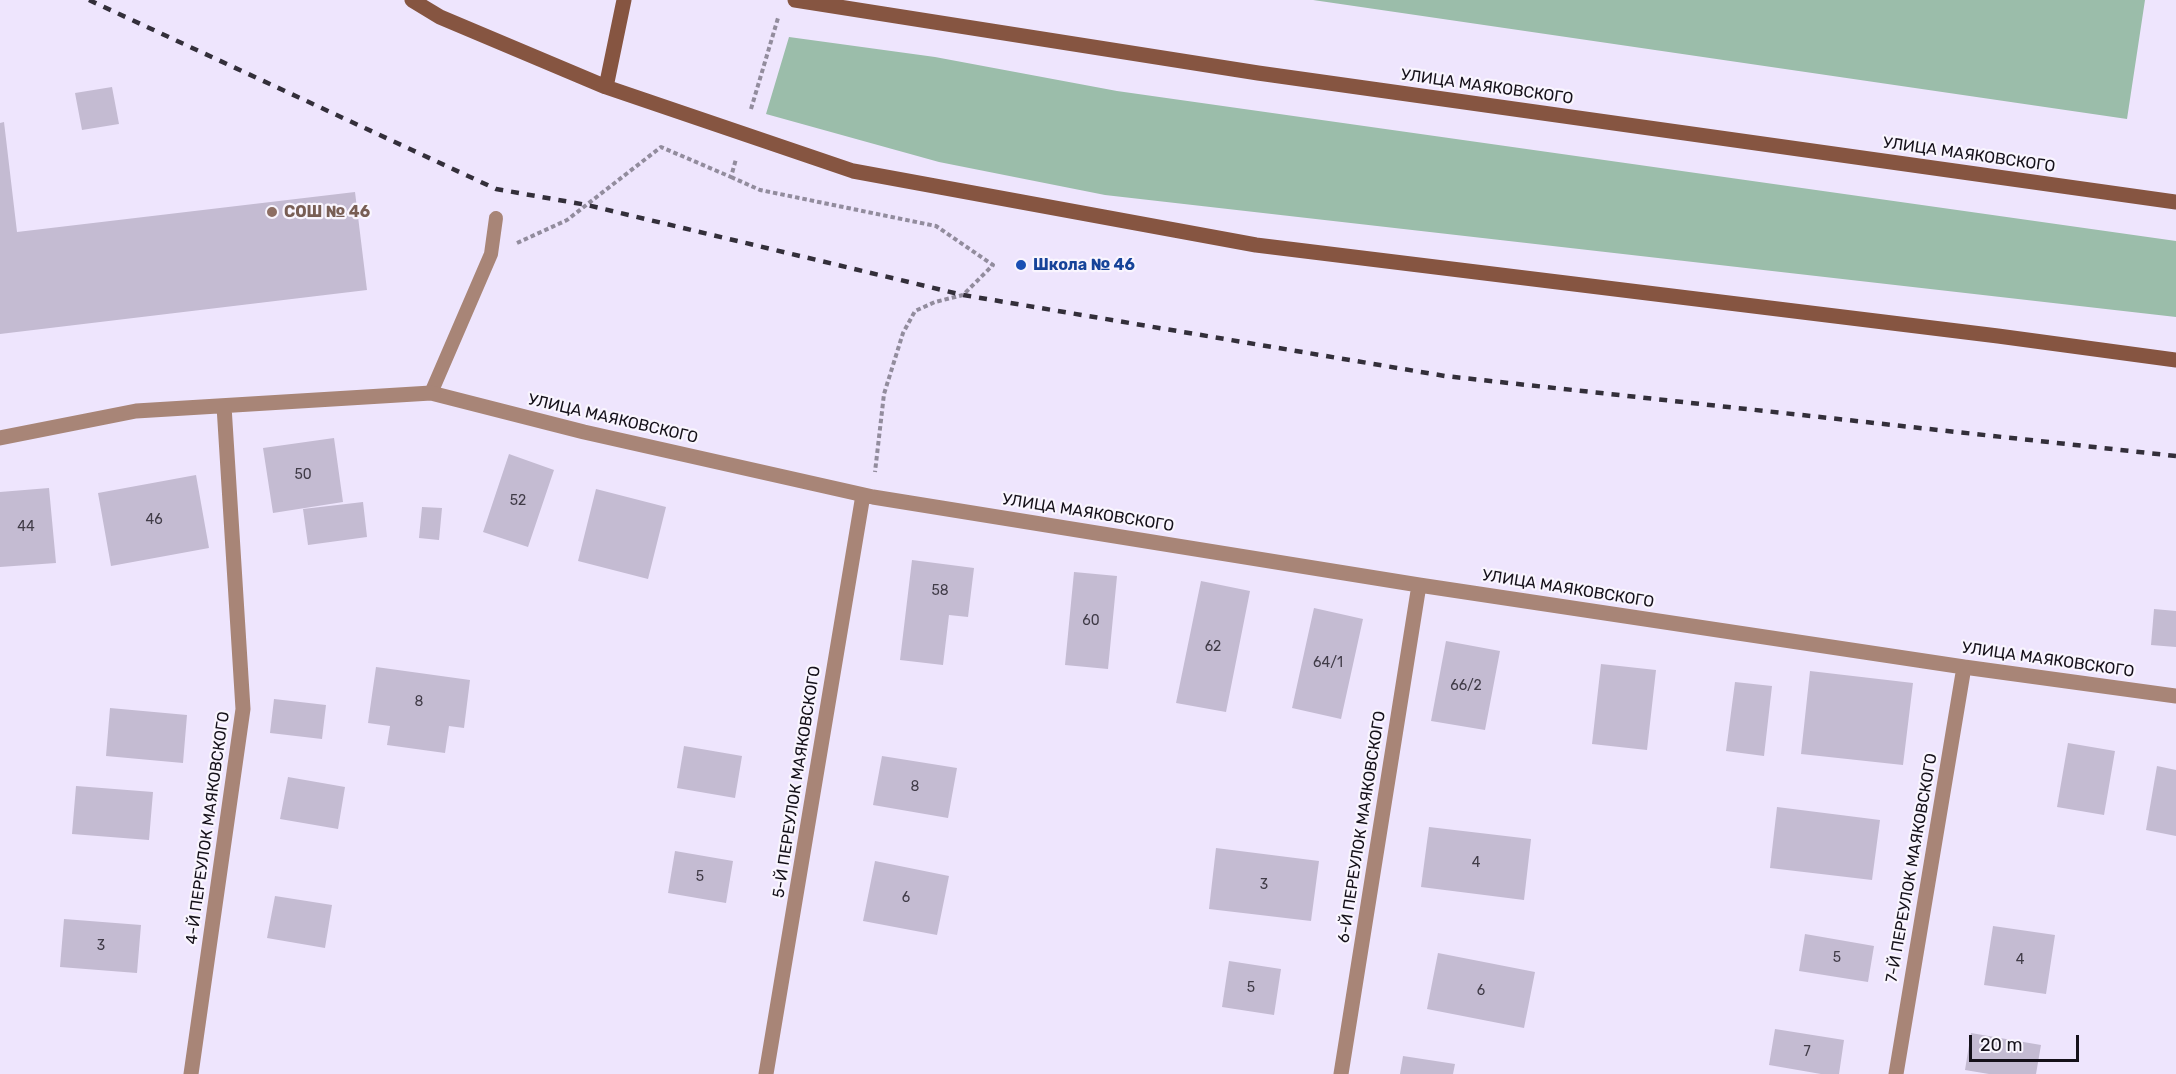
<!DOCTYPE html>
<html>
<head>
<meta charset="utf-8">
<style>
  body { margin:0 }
  #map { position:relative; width:2176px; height:1074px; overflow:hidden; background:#eee5fd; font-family:Rubik,sans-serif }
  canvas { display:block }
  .scale { position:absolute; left:1969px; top:1035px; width:110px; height:27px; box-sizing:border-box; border:3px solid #15111a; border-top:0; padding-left:8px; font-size:18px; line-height:21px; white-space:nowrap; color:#15111a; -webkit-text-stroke:4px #f9f5fe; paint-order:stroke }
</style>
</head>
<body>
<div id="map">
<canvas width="2176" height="1074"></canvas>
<div class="scale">20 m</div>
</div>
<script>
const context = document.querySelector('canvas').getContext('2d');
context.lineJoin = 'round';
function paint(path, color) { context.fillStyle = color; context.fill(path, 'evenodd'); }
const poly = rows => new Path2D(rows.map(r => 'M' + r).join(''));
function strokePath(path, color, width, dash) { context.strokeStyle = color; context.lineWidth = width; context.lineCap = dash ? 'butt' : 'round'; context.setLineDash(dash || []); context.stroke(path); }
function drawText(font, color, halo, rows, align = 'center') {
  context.font = font + ' Rubik,sans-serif'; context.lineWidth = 4.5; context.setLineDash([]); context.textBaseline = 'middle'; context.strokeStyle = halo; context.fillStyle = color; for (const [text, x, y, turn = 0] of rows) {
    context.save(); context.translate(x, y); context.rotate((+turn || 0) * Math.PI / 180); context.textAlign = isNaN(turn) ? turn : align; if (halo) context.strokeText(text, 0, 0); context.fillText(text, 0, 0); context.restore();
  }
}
paint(poly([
  [1313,0,2145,0,2127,119],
  [789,37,935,57,1117,91,2176,241,2176,317,1105,195,939,162,766,114]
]), '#9bbdaa');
paint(poly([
  [112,87,119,124,82,130,75,93],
  [4,122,17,232,355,192,367,290,0,334,0,123],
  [334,438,343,502,273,513,263,448],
  [509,454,554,470,528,547,483,532],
  [196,475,209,548,111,566,98,493],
  [49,488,56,563,0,567,0,492],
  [596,489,666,507,648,579,578,561],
  [363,502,367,537,308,545,303,509],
  [422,507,442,508,439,540,419,538],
  [912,560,974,568,968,617,949,615,943,665,900,660],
  [1074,572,1117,576,1108,669,1065,665],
  [1201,581,1250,591,1226,712,1176,703],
  [1314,608,1363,619,1341,719,1292,708],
  [2154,609,2176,611,2176,647,2151,645],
  [1446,641,1500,651,1485,730,1431,721],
  [1601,664,1656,670,1647,750,1592,744],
  [376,667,470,680,464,728,449,726,445,753,387,745,390,726,368,723],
  [1810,671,1913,683,1903,765,1801,754],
  [1735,682,1772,686,1764,756,1726,751],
  [274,699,326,705,322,739,270,733],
  [110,708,187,715,183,763,106,756],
  [2068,743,2115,751,2104,815,2057,807],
  [684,746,742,756,735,798,677,788],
  [882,756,957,768,948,818,873,805],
  [2157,766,2176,770,2176,836,2146,830],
  [288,777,345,787,338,829,280,819],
  [76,786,153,792,149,840,72,834],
  [1777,807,1880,820,1872,880,1770,868],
  [1429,827,1531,839,1524,900,1421,887],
  [1216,848,1319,861,1311,921,1209,909],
  [675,851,733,861,726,903,668,893],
  [875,861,949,876,937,935,863,921],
  [275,896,332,905,325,948,267,938],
  [64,919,141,925,137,973,60,967],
  [1993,926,2055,935,2046,994,1984,985],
  [1805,934,1874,946,1868,982,1799,971],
  [1438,953,1535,972,1524,1028,1427,1009],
  [1229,961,1281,969,1274,1015,1222,1007],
  [1775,1029,1844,1040,1839,1074,1821,1074,1769,1065],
  [1971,1033,2041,1045,2036,1074,1989,1074,1965,1070],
  [1403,1056,1455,1064,1453,1074,1400,1074]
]), '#c4bbd2');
strokePath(poly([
  [751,109,778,18],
  [731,177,760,190,936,226,993,265,963,295,935,302,915,311,903,333,884,394,875,472],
  [517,243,567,220,661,147,731,177,736,159]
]), '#928c9d', 4, [4.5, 3]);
strokePath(poly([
  [431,393,491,254,496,218]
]), '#a88577', 14);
strokePath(poly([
  [0,438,136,411,431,393,584,432,873,497,1419,585,1964,667,2176,696],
  [191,1074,243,709,224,406],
  [766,1074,863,495],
  [1341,1074,1419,585],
  [1896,1074,1964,667]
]), '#a88577', 15);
strokePath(poly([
  [412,0,440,17,606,87,853,171,1256,245,1998,336,2176,360],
  [795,0,1258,73,2176,202],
  [606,87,624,0]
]), '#865541', 15);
strokePath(poly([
  [89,0,496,189,587,205,963,295,1445,376,2176,456]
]), '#332f3a', 4.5, [8, 8]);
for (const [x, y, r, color] of [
  [272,212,6,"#8d6e63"],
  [1021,265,6,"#1a4fb4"]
]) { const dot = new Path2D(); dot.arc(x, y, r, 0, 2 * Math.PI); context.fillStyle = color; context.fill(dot); strokePath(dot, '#f9f5fe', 2); }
drawText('14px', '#413c48', null, [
  ["50",303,475],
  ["52",518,501],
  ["46",154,520],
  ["44",26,527],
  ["58",940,591],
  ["60",1091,621],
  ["62",1213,647],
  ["64/1",1328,663],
  ["66/2",1466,686],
  ["8",419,702],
  ["8",915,787],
  ["4",1476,863],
  ["5",700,877],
  ["3",1264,885],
  ["6",906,898],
  ["3",101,946],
  ["5",1837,958],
  ["4",2020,960],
  ["5",1251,988],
  ["6",1481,991],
  ["7",1807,1052]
]);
drawText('16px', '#15111a', '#f9f5fe', [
  ["УЛИЦА МАЯКОВСКОГО",1487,87,8],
  ["УЛИЦА МАЯКОВСКОГО",1969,155,8],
  ["УЛИЦА МАЯКОВСКОГО",613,419,13],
  ["УЛИЦА МАЯКОВСКОГО",1088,513,9],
  ["УЛИЦА МАЯКОВСКОГО",1568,589,9],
  ["УЛИЦА МАЯКОВСКОГО",2048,660,8],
  ["5-Й ПЕРЕУЛОК МАЯКОВСКОГО",797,782,-81],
  ["6-Й ПЕРЕУЛОК МАЯКОВСКОГО",1362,827,-81],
  ["4-Й ПЕРЕУЛОК МАЯКОВСКОГО",208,828,-82],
  ["7-Й ПЕРЕУЛОК МАЯКОВСКОГО",1912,868,-80]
]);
drawText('bold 16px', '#785e54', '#f9f5fe', [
  ["СОШ № 46",284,212]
], 'left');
drawText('bold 16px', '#164399', '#f9f5fe', [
  ["Школа № 46",1033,265]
], 'left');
</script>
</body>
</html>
